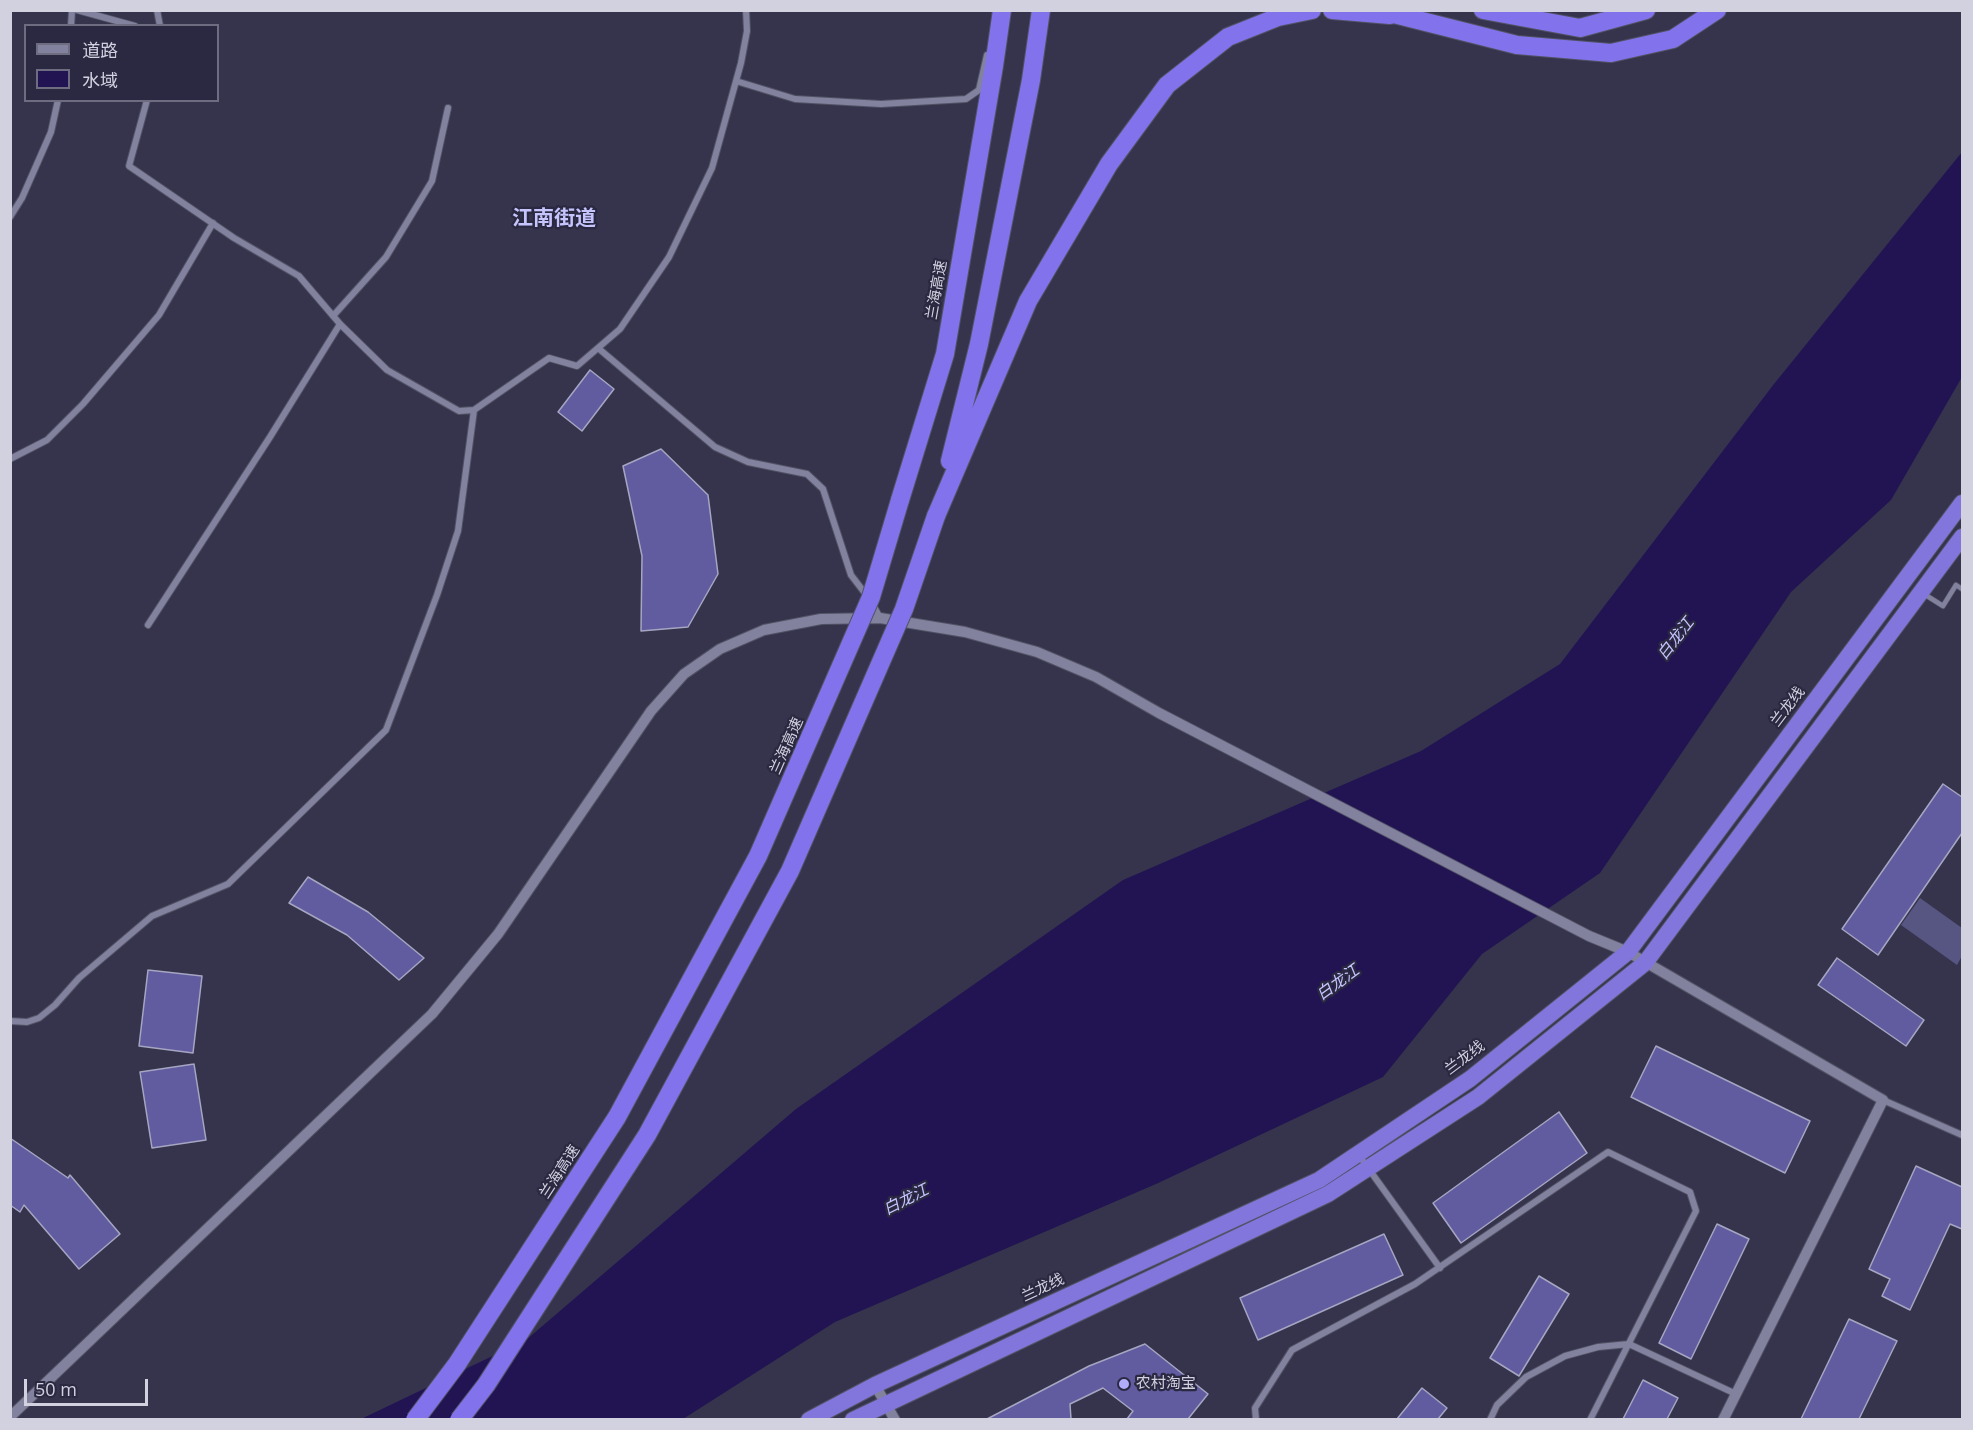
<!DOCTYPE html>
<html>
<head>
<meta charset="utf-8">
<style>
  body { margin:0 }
  #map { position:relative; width:1973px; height:1430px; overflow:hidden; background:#35344c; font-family:"Open Sans","Noto Sans SC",sans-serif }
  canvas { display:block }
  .frame { position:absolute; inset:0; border:12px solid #d1d1e0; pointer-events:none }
  .legend { position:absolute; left:24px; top:24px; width:195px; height:78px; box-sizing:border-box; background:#2b2941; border:2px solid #6d6c81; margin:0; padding:8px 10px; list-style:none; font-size:18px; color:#d1d1e0 }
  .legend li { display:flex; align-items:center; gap:12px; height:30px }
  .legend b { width:30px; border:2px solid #6d6c81 }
  .scale { position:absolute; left:24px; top:1379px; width:124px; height:27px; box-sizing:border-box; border:3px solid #d1d1e0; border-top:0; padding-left:8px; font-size:18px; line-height:21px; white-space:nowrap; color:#d1d1e0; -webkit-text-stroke:4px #2b2941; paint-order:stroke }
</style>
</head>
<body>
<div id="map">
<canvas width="1973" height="1430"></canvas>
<div class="frame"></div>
<ul class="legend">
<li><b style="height:8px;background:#82829e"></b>道路</li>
<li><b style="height:16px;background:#221453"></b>水域</li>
</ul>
<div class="scale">50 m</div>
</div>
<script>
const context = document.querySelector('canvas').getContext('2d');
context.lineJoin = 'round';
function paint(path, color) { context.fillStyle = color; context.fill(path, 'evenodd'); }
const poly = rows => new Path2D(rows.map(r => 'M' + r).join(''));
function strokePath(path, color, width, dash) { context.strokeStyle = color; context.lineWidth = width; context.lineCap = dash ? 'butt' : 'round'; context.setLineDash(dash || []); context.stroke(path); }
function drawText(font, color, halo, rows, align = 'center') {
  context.font = font + ' "Open Sans","Noto Sans SC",sans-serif'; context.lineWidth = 4.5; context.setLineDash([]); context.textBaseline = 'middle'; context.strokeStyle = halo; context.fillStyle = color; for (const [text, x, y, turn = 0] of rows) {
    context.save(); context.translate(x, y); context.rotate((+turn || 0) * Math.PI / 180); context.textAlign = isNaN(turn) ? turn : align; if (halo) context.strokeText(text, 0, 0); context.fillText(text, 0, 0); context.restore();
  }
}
paint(poly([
  [1920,898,1962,928,1962,956,1957,965,1901,925]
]), '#575582');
paint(poly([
  [1962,152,1962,377,1891,500,1791,592,1600,873,1482,954,1383,1077,1156,1184,835,1322,683,1419,359,1420,526,1340,796,1109,1123,880,1421,751,1560,664,1774,384]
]), '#221453');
const building = poly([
  [590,370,614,389,582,431,558,412,590,370],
  [661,449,708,495,718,574,688,627,641,631,642,556,623,466,661,449],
  [1943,784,1962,797,1962,833,1878,955,1842,929,1943,784],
  [308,877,368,912,424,958,399,980,347,935,289,903,308,877],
  [1837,958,1924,1020,1906,1046,1818,985,1837,958],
  [148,970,202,976,193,1053,139,1046,148,970],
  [1656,1046,1810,1121,1785,1173,1631,1097,1656,1046],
  [194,1064,206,1140,152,1148,140,1072,194,1064],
  [1559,1112,1587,1153,1461,1243,1433,1203,1559,1112],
  [10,1138,68,1178,70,1175,120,1234,79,1269,24,1205,20,1212,10,1205,10,1138],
  [1916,1166,1962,1187,1962,1229,1950,1224,1910,1310,1882,1296,1890,1279,1869,1269,1916,1166],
  [1717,1224,1749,1239,1691,1359,1659,1343,1717,1224],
  [1384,1234,1403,1275,1258,1340,1240,1298,1384,1234],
  [1539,1276,1569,1294,1519,1376,1490,1358,1539,1276],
  [1849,1319,1897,1341,1859,1419,1801,1419,1849,1319],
  [1145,1344,1208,1394,1188,1419,1127,1419,1133,1411,1103,1388,1070,1404,1071,1419,987,1419,1089,1366,1145,1344],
  [1643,1380,1678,1398,1667,1419,1623,1419,1643,1380],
  [1422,1388,1447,1408,1438,1419,1397,1419,1422,1388]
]);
paint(building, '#615b9f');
strokePath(building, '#a6a6c3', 1.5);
const service = poly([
  [1924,594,1943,606,1956,585,1962,589]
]);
const minor = poly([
  [77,10,135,26],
  [157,10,160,26],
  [71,26,72,10],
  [736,81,795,99,881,104,966,99,979,90,987,55],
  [147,100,129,166,234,238,299,276,340,324,387,370,459,411,474,410,549,358,577,366,620,329,669,257,712,168,741,63,747,31,746,10],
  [10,217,22,198,51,132,58,100],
  [333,316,386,257,432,181,448,108],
  [598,348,715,447,748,462,807,474,823,489,851,575,871,601,880,618],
  [10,459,47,440,83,404,159,315,213,223],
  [148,625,270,437,340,324],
  [10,1021,27,1022,39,1018,55,1005,79,978,152,916,228,884,386,730,437,595,458,531,474,410],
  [1883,1100,1962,1135],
  [1358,1154,1440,1268],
  [1256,1420,1255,1408,1292,1350,1415,1284,1608,1152,1690,1192,1696,1211,1590,1420],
  [1490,1420,1497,1405,1526,1377,1565,1356,1598,1347,1629,1344,1736,1394]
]);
const tertiary = poly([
  [875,1385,895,1420],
  [10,1417,432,1014,498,934,651,711,684,674,720,649,764,630,821,619,880,618,965,632,1037,652,1096,677,1159,713,1589,936,1628,952,1883,1100,1723,1420]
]);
const trunk = poly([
  [809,1420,875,1385,1319,1180,1470,1079,1628,952,1962,503],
  [853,1420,1328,1194,1478,1097,1645,963,1962,537]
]);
const motorway = poly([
  [1332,10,1390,15],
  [1378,10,1517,45,1611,53,1673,39,1717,10],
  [1483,10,1580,28,1646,10],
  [950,461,979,344,1031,80,1041,10],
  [900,500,945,354,994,66,1002,10],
  [936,516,1028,301,1109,164,1167,85,1228,37,1278,17,1312,10]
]);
strokePath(service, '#525266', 6);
strokePath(minor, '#525266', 8);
strokePath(tertiary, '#525266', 12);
strokePath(trunk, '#525266', 18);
strokePath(motorway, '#525266', 20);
strokePath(service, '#82829e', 4.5);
strokePath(minor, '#82829e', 6);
strokePath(tertiary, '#82829e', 10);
strokePath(trunk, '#8276dc', 16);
strokePath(motorway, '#8273ec', 18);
const motorwayBridge = poly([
  [415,1420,457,1364,617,1117,758,856,871,597,900,500],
  [459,1420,486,1385,647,1135,790,871,904,609,936,516]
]);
strokePath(motorwayBridge, '#525266', 20, []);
strokePath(motorwayBridge, '#8273ec', 18);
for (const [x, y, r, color] of [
  [1124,1384,6,"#b1adfa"]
]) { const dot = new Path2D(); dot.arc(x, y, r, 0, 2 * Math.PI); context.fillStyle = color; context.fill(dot); strokePath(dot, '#2b2941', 2); }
drawText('15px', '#d1d1e0', '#2b2941', [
  ["兰海高速",937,290,-80],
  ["兰龙线",1788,707,-53],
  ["兰海高速",787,746,-66],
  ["兰龙线",1465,1058,-37],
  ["兰海高速",560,1172,-57],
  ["兰龙线",1043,1288,-25]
]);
drawText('15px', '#d1d1e0', '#2b2941', [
  ["农村淘宝",1136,1384]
], 'left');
drawText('italic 16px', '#c5c4ff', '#2b2941', [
  ["白龙江",1676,639,-52],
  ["白龙江",1338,983,-36],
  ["白龙江",906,1200,-27]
]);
drawText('bold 21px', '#c6c4fd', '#2b2941', [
  ["江南街道",554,219]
]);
</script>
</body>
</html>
